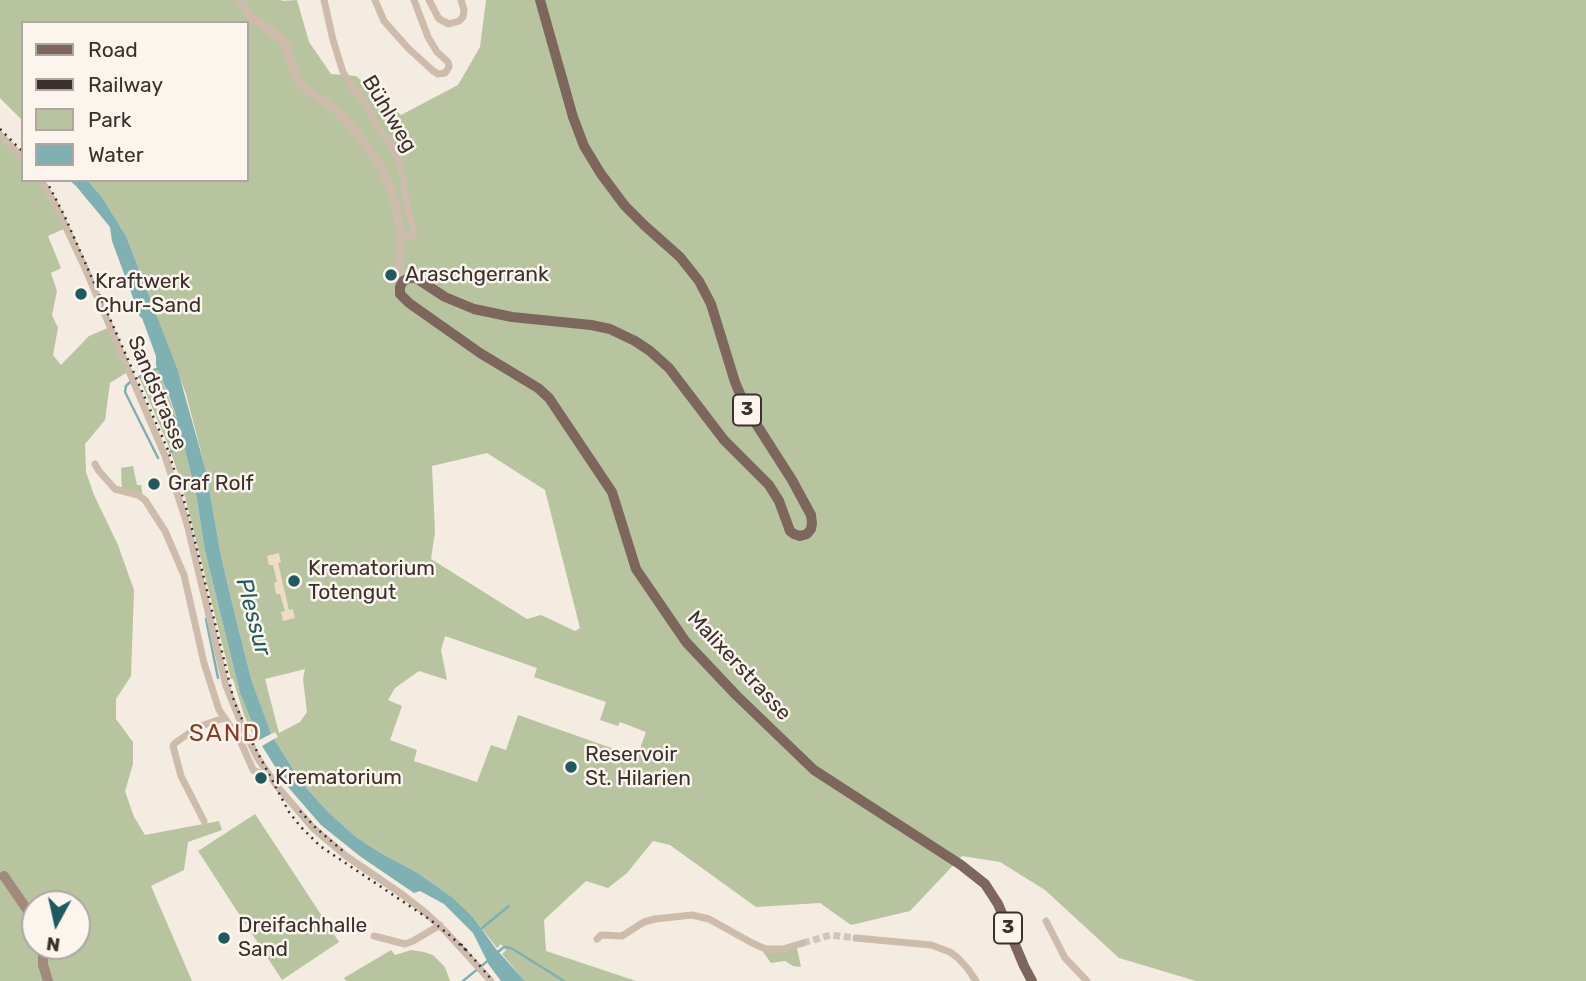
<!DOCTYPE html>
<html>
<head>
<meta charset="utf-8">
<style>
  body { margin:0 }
  #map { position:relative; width:1586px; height:981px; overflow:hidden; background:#f4ebe1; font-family:Rubik,sans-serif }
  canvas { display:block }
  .legend { position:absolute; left:21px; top:21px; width:228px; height:161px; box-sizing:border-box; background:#fbf5ee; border:2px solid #aea6a0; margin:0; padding:9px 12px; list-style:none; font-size:21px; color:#3b302b }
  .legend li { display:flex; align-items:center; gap:14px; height:35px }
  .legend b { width:35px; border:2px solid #aea6a0 }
  .north { position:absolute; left:21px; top:890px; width:70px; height:70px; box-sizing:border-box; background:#fbf5ee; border:2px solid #aea6a0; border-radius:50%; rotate:188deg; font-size:19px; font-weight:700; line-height:28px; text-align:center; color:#3b302b }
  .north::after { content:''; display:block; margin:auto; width:24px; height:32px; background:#1f5a5e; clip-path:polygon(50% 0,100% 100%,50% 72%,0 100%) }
</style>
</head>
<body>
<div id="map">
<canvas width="1586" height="981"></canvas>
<ul class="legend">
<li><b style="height:9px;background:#7d675c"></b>Road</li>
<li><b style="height:9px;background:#3b302b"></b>Railway</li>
<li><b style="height:19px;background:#b8c4a0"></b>Park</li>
<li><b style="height:19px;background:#7fb0b2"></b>Water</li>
</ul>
<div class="north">N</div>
</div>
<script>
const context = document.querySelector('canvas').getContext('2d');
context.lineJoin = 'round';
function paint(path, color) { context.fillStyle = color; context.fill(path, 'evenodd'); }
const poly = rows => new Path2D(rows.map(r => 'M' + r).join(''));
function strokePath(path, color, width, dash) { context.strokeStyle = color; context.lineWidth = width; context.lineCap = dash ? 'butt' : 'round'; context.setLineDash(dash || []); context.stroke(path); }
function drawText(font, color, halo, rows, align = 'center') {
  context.font = font + ' Rubik,sans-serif'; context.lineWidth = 5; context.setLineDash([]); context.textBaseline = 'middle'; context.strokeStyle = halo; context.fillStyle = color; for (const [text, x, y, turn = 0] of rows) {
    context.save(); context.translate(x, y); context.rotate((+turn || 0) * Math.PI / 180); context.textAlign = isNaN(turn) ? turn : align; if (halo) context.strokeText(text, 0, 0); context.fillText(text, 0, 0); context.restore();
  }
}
paint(poly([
  [0,0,281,0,282,1,297,0,309,42,331,74,356,76,401,115,458,85,480,47,486,0,1586,0,1586,981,1196,981,1119,958,1045,890,1000,862,962,856,910,911,851,925,820,903,756,907,670,845,653,841,627,873,608,888,586,881,544,920,546,951,636,981,525,981,502,954,506,950,501,944,497,948,473,917,453,898,418,873,379,852,356,837,328,812,300,781,288,763,274,739,278,737,275,732,271,734,269,730,252,682,237,623,221,556,206,471,186,394,126,236,102,197,87,180,247,180,247,23,23,23,23,121,0,98],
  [487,453,545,490,580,628,575,631,541,615,527,619,431,559,435,532,432,466],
  [445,636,537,668,534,677,606,702,600,720,618,726,620,722,646,732,637,757,518,715,506,750,491,745,477,782,414,761,417,750,390,740,402,706,388,700,395,688,419,671,447,680,441,650],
  [305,669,303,679,307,712,300,722,279,733,265,679],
  [0,135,23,158,23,180,41,180,66,228,48,236,61,268,51,273,57,291,52,315,58,328,53,355,61,365,89,336,110,327,129,371,110,383,105,420,85,444,86,472,94,495,118,545,134,590,131,676,116,699,116,719,133,742,133,764,125,791,134,817,145,835,219,821,222,830,188,842,184,870,151,886,192,981,0,981],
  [35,904,77,904,77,946,35,946],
  [158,368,178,422,196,494,205,551,240,693,259,740,256,741,244,715,233,679,231,679,183,489,170,449,139,377],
  [133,466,137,485,141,485,143,498,122,492,121,468],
  [255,814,339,942,282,980,198,851],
  [797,948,801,967,793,966,785,961,771,963,761,949],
  [391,950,395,955,411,950,424,952,433,955,445,967,450,981,346,981,344,978]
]), '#b8c4a0');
paint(poly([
  [279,553,281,562,278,563,289,610,293,609,295,618,283,621,281,612,285,611,280,594,276,594,274,583,277,582,273,565,269,565,267,556]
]), '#ecdcc8');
paint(poly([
  [69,180,87,180,102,197,126,236,178,371,206,471,221,556,237,623,252,682,271,734,259,740,240,693,205,551,196,494,178,422,170,398,156,365,156,356,142,318,140,317,112,241,110,227,76,186],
  [274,739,300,781,328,812,356,837,379,852,418,873,453,898,473,917,496,949,525,981,501,981,489,965,473,933,444,904,420,891,414,893,361,857,321,825,288,787,262,746]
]), '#7fb0b2');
strokePath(poly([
  [139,377,161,367],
  [130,382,126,386,125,392,158,458],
  [170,452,184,447,187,448],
  [206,619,218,678],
  [482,928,509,906],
  [498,952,504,947,511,948,564,981],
  [463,981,490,959]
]), '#7fb0b2', 2.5);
strokePath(poly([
  [146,378,167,414,185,432]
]), '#7fb0b2', 8);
strokePath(poly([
  [803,943,830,935,856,938]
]), '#cfc6bd', 7, [7, 3.5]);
strokePath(poly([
  [324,0,333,40,343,72,352,87,366,103,376,125,390,143,399,161,403,177,407,208,414,230,412,236,401,239],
  [375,0,384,21,408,48,432,70,438,74,445,73,449,67,448,62,437,52,428,37,414,0],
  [429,0,439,19,449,24,459,21,463,17,464,10,461,0],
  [0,135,23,158],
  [41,180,56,206,85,268,165,456,187,524,226,686,243,728,257,757,276,785,313,828,346,856,403,895,426,913,447,933,491,981],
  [95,464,99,471,115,489,138,495,145,500,165,531,184,575,204,663,219,710,240,740,253,770,259,773,266,771],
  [204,821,181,776,173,746,175,743,198,727,224,718],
  [1046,921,1065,958,1087,981],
  [374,936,405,944,413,941,440,925],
  [856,938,931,945,950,952,958,958,968,969,976,981],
  [597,939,601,935,622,936,644,922,655,919,692,915,709,919,754,944,766,949,783,949,803,943]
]), '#cdbbac', 7);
strokePath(poly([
  [239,0,251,17,279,37,286,45,295,75,300,84,338,112,352,127,378,161,391,190,396,207,401,239,399,268,403,281]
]), '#cdbbac', 9);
strokePath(poly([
  [4,876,35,921],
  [43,946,43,965,48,981]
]), '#a18a7d', 10);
strokePath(poly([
  [540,0,573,117,584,146,601,174,625,206,644,225,680,257,699,281,711,304,735,382,746,408,792,480,811,515,812,523,811,529,807,534,800,536,794,534,790,531,779,501,769,485,724,440,669,368,650,351,635,341,610,329,591,325,512,317,474,309,445,297,416,278,409,278,403,281,400,287,400,294,409,303,480,353,538,388,549,398,612,492,636,569,686,642,736,695,814,770,961,865,985,884,998,904,1024,966,1032,981]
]), '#7d675c', 10);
strokePath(poly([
  [0,129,23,152],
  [46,180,65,217,168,450,189,517,234,701,251,740,289,812,300,826,320,846,429,919,447,933,467,951],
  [300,811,316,828,343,851],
  [461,944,493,981]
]), '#3b302b', 2.5, [2, 5]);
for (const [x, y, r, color] of [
  [391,275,7,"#1f5a5e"],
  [81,294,7,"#1f5a5e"],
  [154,484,7,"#1f5a5e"],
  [294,581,7,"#1f5a5e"],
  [571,767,7,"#1f5a5e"],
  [261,778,7,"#1f5a5e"],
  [224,938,7,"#1f5a5e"]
]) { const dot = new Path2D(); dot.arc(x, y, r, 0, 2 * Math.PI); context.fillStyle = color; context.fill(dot); strokePath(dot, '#fbf5ee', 2.5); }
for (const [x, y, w] of [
  [747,410,28],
  [1008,928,28]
]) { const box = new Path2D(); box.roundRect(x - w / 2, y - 15.5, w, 31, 5); context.fillStyle = '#fbf5ee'; context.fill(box); strokePath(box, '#3b302b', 2); }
drawText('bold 19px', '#3b302b', null, [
  ["3",747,410],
  ["3",1008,928]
]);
drawText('21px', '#3b302b', '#fbf5ee', [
  ["Bühlweg",389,114,59],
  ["Sandstrasse",157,393,67],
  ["Malixerstrasse",739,666,47]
]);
drawText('21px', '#3b302b', '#fbf5ee', [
  ["Araschgerrank",405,275],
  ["Kraftwerk",95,282],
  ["Chur-Sand",95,306],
  ["Graf Rolf",168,484],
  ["Krematorium",308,569],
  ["Totengut",308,593],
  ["Reservoir",585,755],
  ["St. Hilarien",585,779],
  ["Krematorium",275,778],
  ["Dreifachhalle",238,926],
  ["Sand",238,950]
], 'left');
drawText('italic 23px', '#1f5a5e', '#fbf5ee', [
  ["Plessur",253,617,75]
]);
context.letterSpacing = '2px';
drawText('24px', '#8c3b22', '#fbf5ee', [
  ["SAND",225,734]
]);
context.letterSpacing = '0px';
</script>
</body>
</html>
